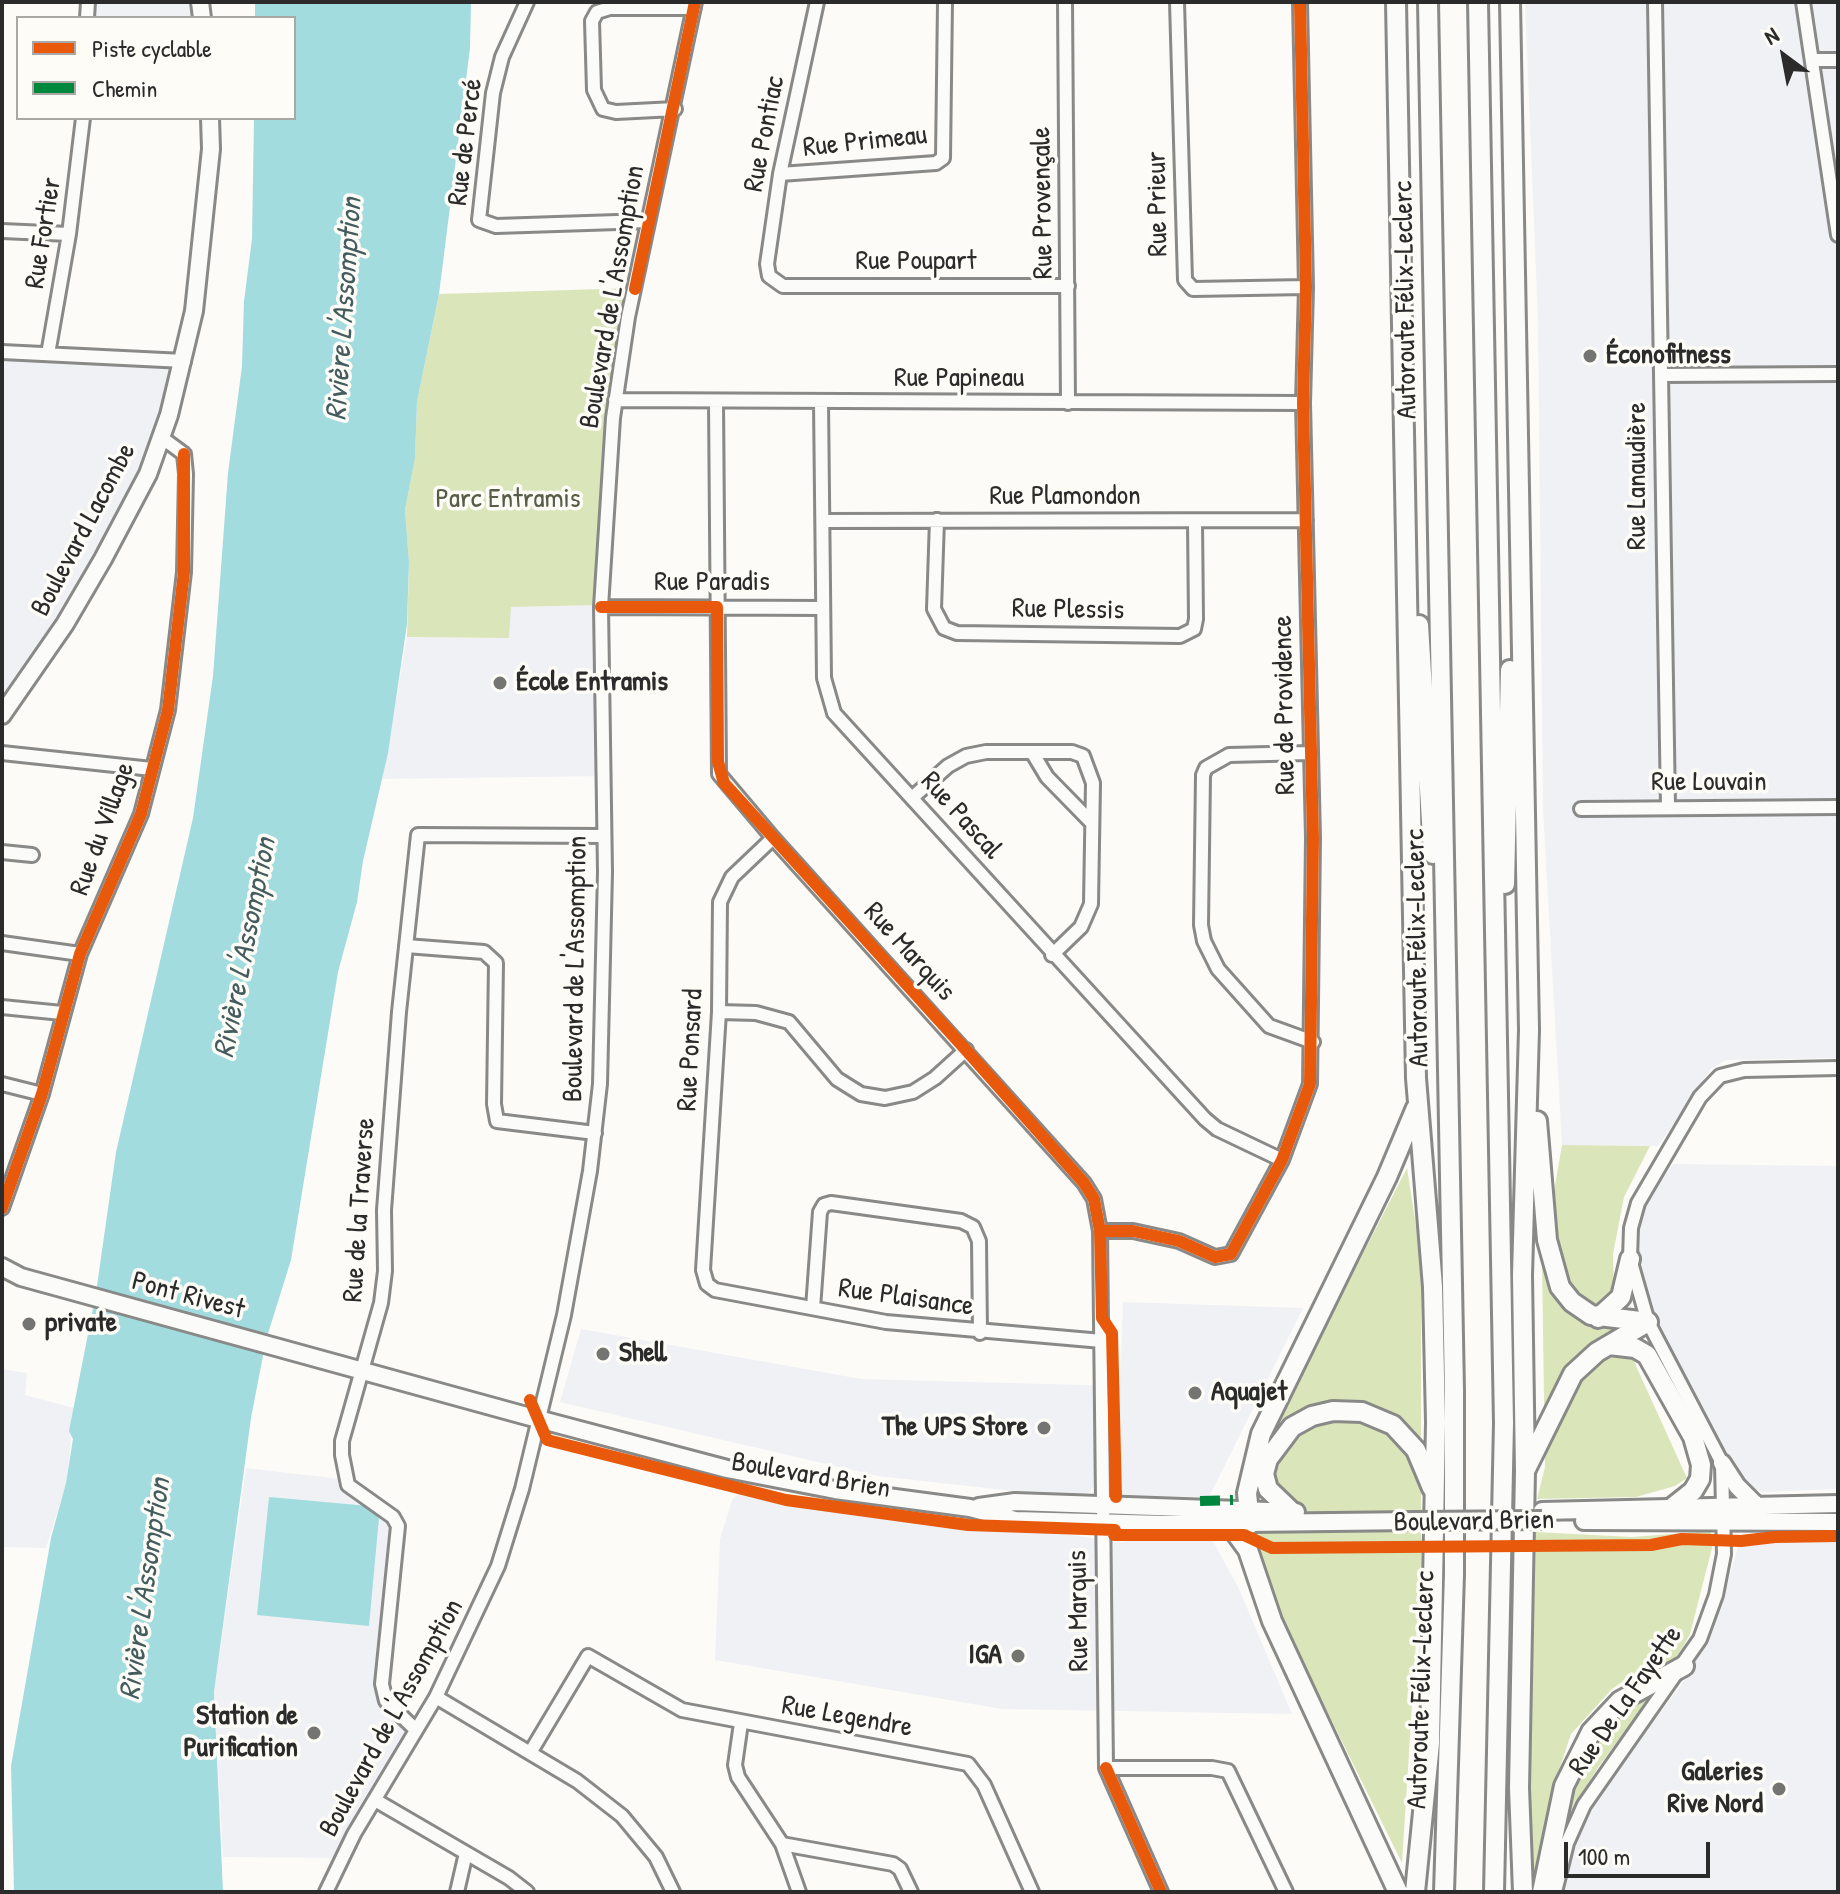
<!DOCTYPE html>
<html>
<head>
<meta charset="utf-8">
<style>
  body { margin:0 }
  #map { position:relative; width:1840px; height:1894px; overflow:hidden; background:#fcfbf8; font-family:"Patrick Hand",sans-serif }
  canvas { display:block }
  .frame { position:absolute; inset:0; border:4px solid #2b2b2b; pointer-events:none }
  .legend { position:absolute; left:16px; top:16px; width:280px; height:104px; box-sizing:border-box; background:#fdfcf7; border:2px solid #a9a8a5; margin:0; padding:10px 14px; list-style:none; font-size:24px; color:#2b2b2b }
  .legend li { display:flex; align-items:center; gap:16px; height:40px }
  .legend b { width:40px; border:2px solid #a9a8a5 }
  .north { position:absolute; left:1744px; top:16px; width:80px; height:80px; -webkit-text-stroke:6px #fdfcf7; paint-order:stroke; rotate:328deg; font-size:22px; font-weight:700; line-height:32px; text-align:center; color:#2b2b2b }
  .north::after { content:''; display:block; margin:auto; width:28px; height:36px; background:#2b2b2b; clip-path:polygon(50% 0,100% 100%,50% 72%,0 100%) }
  .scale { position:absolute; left:1564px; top:1842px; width:146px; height:36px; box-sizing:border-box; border:4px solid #2b2b2b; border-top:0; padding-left:10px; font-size:24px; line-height:28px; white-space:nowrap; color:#2b2b2b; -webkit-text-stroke:6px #fdfcf7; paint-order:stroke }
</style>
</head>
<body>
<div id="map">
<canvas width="1840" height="1894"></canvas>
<div class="frame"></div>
<ul class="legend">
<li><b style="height:10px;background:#e8590c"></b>Piste cyclable</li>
<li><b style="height:10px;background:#00873e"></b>Chemin</li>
</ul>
<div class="north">N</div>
<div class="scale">100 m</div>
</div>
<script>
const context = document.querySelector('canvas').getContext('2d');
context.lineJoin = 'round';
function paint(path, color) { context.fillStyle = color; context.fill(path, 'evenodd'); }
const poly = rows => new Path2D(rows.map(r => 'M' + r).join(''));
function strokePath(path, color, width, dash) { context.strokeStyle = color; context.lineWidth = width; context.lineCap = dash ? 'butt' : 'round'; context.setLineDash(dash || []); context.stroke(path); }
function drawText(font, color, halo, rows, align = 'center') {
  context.font = font + ' "Patrick Hand",sans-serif'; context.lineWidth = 7; context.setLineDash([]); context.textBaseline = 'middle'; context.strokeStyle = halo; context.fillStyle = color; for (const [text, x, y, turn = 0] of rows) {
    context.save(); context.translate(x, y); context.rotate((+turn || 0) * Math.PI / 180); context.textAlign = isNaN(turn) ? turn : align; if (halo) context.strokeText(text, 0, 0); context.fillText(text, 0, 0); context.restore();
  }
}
paint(poly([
  [88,2,200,2,202,18,87,16],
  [1525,2,1838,2,1838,1058,1726,1060,1711,1069,1658,1146,1562,1145,1543,809,1538,320],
  [2,353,184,361,117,534,2,703],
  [601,605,602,776,382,779,407,637,508,638,510,607],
  [1673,1164,1838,1166,1838,1489,1761,1492,1743,1482,1651,1320,1636,1262,1635,1247,1648,1197],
  [1123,1302,1303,1308,1209,1497,1122,1496,1119,1489,1093,1488,1085,1496,1040,1494,878,1476,560,1402,581,1329,861,1379,1120,1386],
  [2,1369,27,1373,25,1395,74,1408,67,1481,46,1548,2,1547],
  [246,1468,340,1479,398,1526,386,1701,416,1730,342,1858,223,1857,214,1692],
  [741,1491,795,1505,969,1530,1057,1532,1117,1543,1152,1537,1212,1539,1239,1589,1292,1714,1002,1709,715,1660,720,1539,732,1500],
  [1838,1536,1838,1892,1561,1892,1571,1850,1582,1819,1689,1674,1706,1642,1718,1616,1738,1547]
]), '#eff1f5');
paint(poly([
  [635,288,628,313,601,605,511,607,509,638,407,637,409,564,405,510,415,457,417,402,439,294],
  [1562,1145,1650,1146,1624,1197,1613,1254,1614,1292,1636,1366,1687,1478,1675,1486,1636,1497,1537,1499,1545,1467,1542,1260],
  [1407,1168,1421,1258,1421,1563,1402,1863,1286,1628,1254,1532,1291,1531,1280,1487,1274,1480,1285,1448,1269,1436],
  [1711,1531,1712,1548,1690,1634,1683,1647,1673,1661,1631,1676,1612,1689,1571,1734,1555,1782,1536,1892,1527,1892,1535,1532,1632,1537],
  [1657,1688,1597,1769,1578,1800,1558,1846,1576,1780,1601,1733,1625,1706]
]), '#dae5ba');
paint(poly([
  [255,2,471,2,470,48,439,294,417,402,415,458,405,510,409,562,407,624,388,753,363,861,357,902,338,972,291,1260,266,1340,251,1418,214,1692,223,1892,14,1892,11,1766,51,1538,66,1483,73,1439,69,1431,96,1293,116,1152,193,818,213,676,228,473,242,366,244,301,252,239,254,118,294,118,294,18,255,18],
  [269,1497,380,1507,369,1626,257,1615]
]), '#a3dcdf');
const minor = poly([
  [527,2,502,57,493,93,479,220,496,226,648,221],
  [817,2,780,174,767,264,769,276,783,286,1068,286],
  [1065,2,1068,403],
  [1177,2,1185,280,1193,289,1306,287],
  [1655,2,1668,806],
  [1803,2,1838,235],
  [87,18,88,2],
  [1812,60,1838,60],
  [675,109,616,112,603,109,594,90,592,21,597,12,610,8,694,8],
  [780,174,936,163,943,158,945,2],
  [2,231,69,234],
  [2,352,184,361],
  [48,354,69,234,83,118],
  [1662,375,1838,374],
  [615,400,1303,403],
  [716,401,719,774,773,838,1084,1183,1094,1199,1100,1231,1106,1768,1161,1892],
  [821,402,824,678,834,713,1205,1119,1217,1129,1282,1160],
  [937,520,934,609,944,628,957,633,1180,636,1194,629,1196,619,1195,522],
  [823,521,1306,520],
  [601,607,823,608],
  [1032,752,1047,777,1090,821],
  [2,753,152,769],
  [1309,753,1229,755,1206,768,1203,775,1201,925,1204,941,1218,969,1269,1026,1313,1042],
  [913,797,948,766,966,756,986,752,1072,752,1083,756,1093,783,1091,904,1081,927,1052,955],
  [1581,809,1838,807],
  [773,838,732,877,720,902,719,1012,703,1270,707,1284,715,1290,886,1322,1102,1341],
  [2,852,32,855],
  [2,943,80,954],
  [406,946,484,952,496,963,494,1104,497,1121,595,1133],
  [2,1007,62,1013],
  [719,1012,756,1013,789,1022,837,1079,861,1094,885,1098,913,1092,935,1078,966,1050],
  [2,1084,42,1094],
  [2,1208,42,1094,80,954,141,814,168,710,184,572,186,474,184,454,161,437],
  [1100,1231,1133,1231,1179,1241,1215,1257,1231,1254,1282,1160,1310,1084,1313,838,1303,403,1306,287,1300,2],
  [813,1308,820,1212,824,1205,831,1203,961,1221,973,1227,979,1241,980,1333],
  [436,1697,577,1781,622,1816,656,1857,673,1892],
  [741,1723,735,1765,738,1777,782,1844,799,1892],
  [416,1730,386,1701,382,1684,398,1526,393,1517,348,1485,342,1455,342,1441,381,1303,385,1271,384,1210,399,1012,418,835,604,836],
  [530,1753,588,1656,682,1710,968,1764,984,1785,1032,1892],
  [1106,1768,1212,1768,1228,1771,1286,1892],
  [375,1800,509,1878,527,1892],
  [782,1844,893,1864,900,1869,911,1892],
  [326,1892,354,1834,436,1697,498,1566,522,1489,564,1315,590,1171,600,1084,605,872,601,607,613,418,628,317,695,2],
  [457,1892,466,1853],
  [1555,1892,1567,1843,1584,1805,1700,1639,1716,1595,1724,1554,1722,1463,1648,1322,1630,1259,1631,1228,1638,1203,1700,1097,1720,1076,1744,1070,1838,1068]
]);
const major = poly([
  [200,2,202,18],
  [2,715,65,624,103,559,148,474,169,415,194,311,211,149,210,118],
  [2,1267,21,1277,523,1415,727,1469,835,1490,970,1508,1015,1520,1162,1524,1416,1521],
  [1722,1463,1737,1486,1757,1506],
  [979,1507,1015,1502,1296,1512],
  [1542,1511,1838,1504],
  [1584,1521,1838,1522]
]);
const highway = poly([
  [1396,2,1416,1078,1433,1287,1436,1422,1430,1743,1415,1892],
  [1428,2,1454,1390,1454,1574,1444,1892],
  [1478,2,1504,1423,1494,1892],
  [1510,2,1529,1030,1522,1275,1525,1471,1519,1788,1523,1892],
  [1419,625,1433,854],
  [1505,884,1510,670],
  [1537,1121,1547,1240,1560,1287,1572,1302,1591,1315,1648,1322],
  [1598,1318,1621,1297,1630,1259],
  [1609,1345,1635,1348,1647,1355,1693,1437,1701,1465,1700,1479,1693,1491,1669,1510],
  [1526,1469,1573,1374,1597,1352,1648,1322],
  [1292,1512,1268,1489,1264,1474,1268,1459,1292,1427,1312,1416,1333,1411,1362,1412,1393,1425,1416,1450,1432,1488],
  [1229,1524,1248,1550,1272,1621,1398,1892],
  [1250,1524,1247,1493,1261,1434,1387,1177,1416,1108],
  [1542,1892,1564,1786,1591,1732,1620,1701,1684,1666]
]);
strokePath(minor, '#898987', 18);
strokePath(major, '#898987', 22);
strokePath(highway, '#898987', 24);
strokePath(minor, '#fbfbf9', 12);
strokePath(major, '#fbfbf9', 16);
strokePath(highway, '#fbfbf9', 18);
const majorBridge = poly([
  [1416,1521,1542,1520]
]);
strokePath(majorBridge, '#898987', 22, []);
strokePath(majorBridge, '#fbfbf9', 16);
strokePath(poly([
  [1200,1501,1233,1500]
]), '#00873e', 10, [20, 10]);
strokePath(poly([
  [635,289,695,2],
  [601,607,717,607,718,762,724,783,966,1050,1084,1183,1094,1199,1100,1231,1102,1318,1112,1333,1116,1497],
  [2,1208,42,1094,80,954,141,814,168,710,184,572,184,454],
  [1100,1231,1133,1231,1179,1241,1215,1257,1231,1254,1282,1160,1310,1084,1313,838,1303,403,1306,287,1300,2],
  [530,1400,547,1440,786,1500,968,1525,1115,1530],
  [1114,1535,1244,1535,1272,1548,1651,1545,1682,1539,1741,1541,1775,1537,1838,1536],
  [1106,1768,1161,1892]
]), '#e8590c', 12);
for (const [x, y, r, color] of [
  [1590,356,8,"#747473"],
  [500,683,8,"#747473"],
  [29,1324,8,"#747473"],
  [603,1354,8,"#747473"],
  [1195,1393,8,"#747473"],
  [1044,1428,8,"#747473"],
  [1018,1656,8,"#747473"],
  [314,1733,8,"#747473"],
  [1779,1789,8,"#747473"]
]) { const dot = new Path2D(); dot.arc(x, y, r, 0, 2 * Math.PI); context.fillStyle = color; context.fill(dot); strokePath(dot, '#fdfcf7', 3); }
drawText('28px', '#2b2b2b', '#fdfcf7', [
  ["Rue Pontiac",765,134,-79],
  ["Rue de Percé",466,142,-83],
  ["Rue Primeau",865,142,-6],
  ["Rue Provençale",1043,203,-91],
  ["Rue Prieur",1158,204,-91],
  ["Rue Fortier",44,233,-81],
  ["Rue Poupart",916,262],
  ["Boulevard de L'Assomption",613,297,-80],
  ["Autoroute Félix-Leclerc",1406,300,-91],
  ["Rue Papineau",959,379],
  ["Rue Lanaudière",1638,476,-90],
  ["Rue Plamondon",1065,497],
  ["Boulevard Lacombe",84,530,-62],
  ["Rue Paradis",712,583],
  ["Rue Plessis",1068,610,1],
  ["Rue de Providence",1285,705,-91],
  ["Rue Louvain",1709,783],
  ["Rue Pascal",961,816,48],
  ["Rue du Village",103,829,-70],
  ["Autoroute Félix-Leclerc",1418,948,-91],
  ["Rue Marquis",909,952,48],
  ["Boulevard de L'Assomption",576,969,-89],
  ["Rue Ponsard",691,1050,-87],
  ["Rue de la Traverse",360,1210,-86],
  ["Pont Rivest",188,1296,15],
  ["Rue Plaisance",906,1298,8],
  ["Boulevard Brien",811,1476,10],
  ["Boulevard Brien",1474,1522,-1],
  ["Rue Marquis",1079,1611,-91],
  ["Autoroute Félix-Leclerc",1422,1690,-88],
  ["Rue De La Fayette",1626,1701,-55],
  ["Rue Legendre",847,1717,10],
  ["Boulevard de L'Assomption",392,1718,-61]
]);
drawText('bold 28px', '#2b2b2b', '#fdfcf7', [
  ["Éconofitness",1606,356],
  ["École Entramis",516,683],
  ["private",45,1324],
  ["Shell",619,1354],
  ["Aquajet",1211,1393],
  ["The UPS Store",1028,1428,"right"],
  ["IGA",1002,1656,"right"],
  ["Station de",298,1717,"right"],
  ["Purification",298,1749,"right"],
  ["Galeries",1763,1773,"right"],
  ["Rive Nord",1763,1805,"right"]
], 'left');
drawText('28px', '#575d47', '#fdfcf7', [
  ["Parc Entramis",508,500]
]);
drawText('italic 30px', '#445c5e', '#fdfcf7', [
  ["Rivière L'Assomption",345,309,-86],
  ["Rivière L'Assomption",246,948,-79],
  ["Rivière L'Assomption",146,1589,-82]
]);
</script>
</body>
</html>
